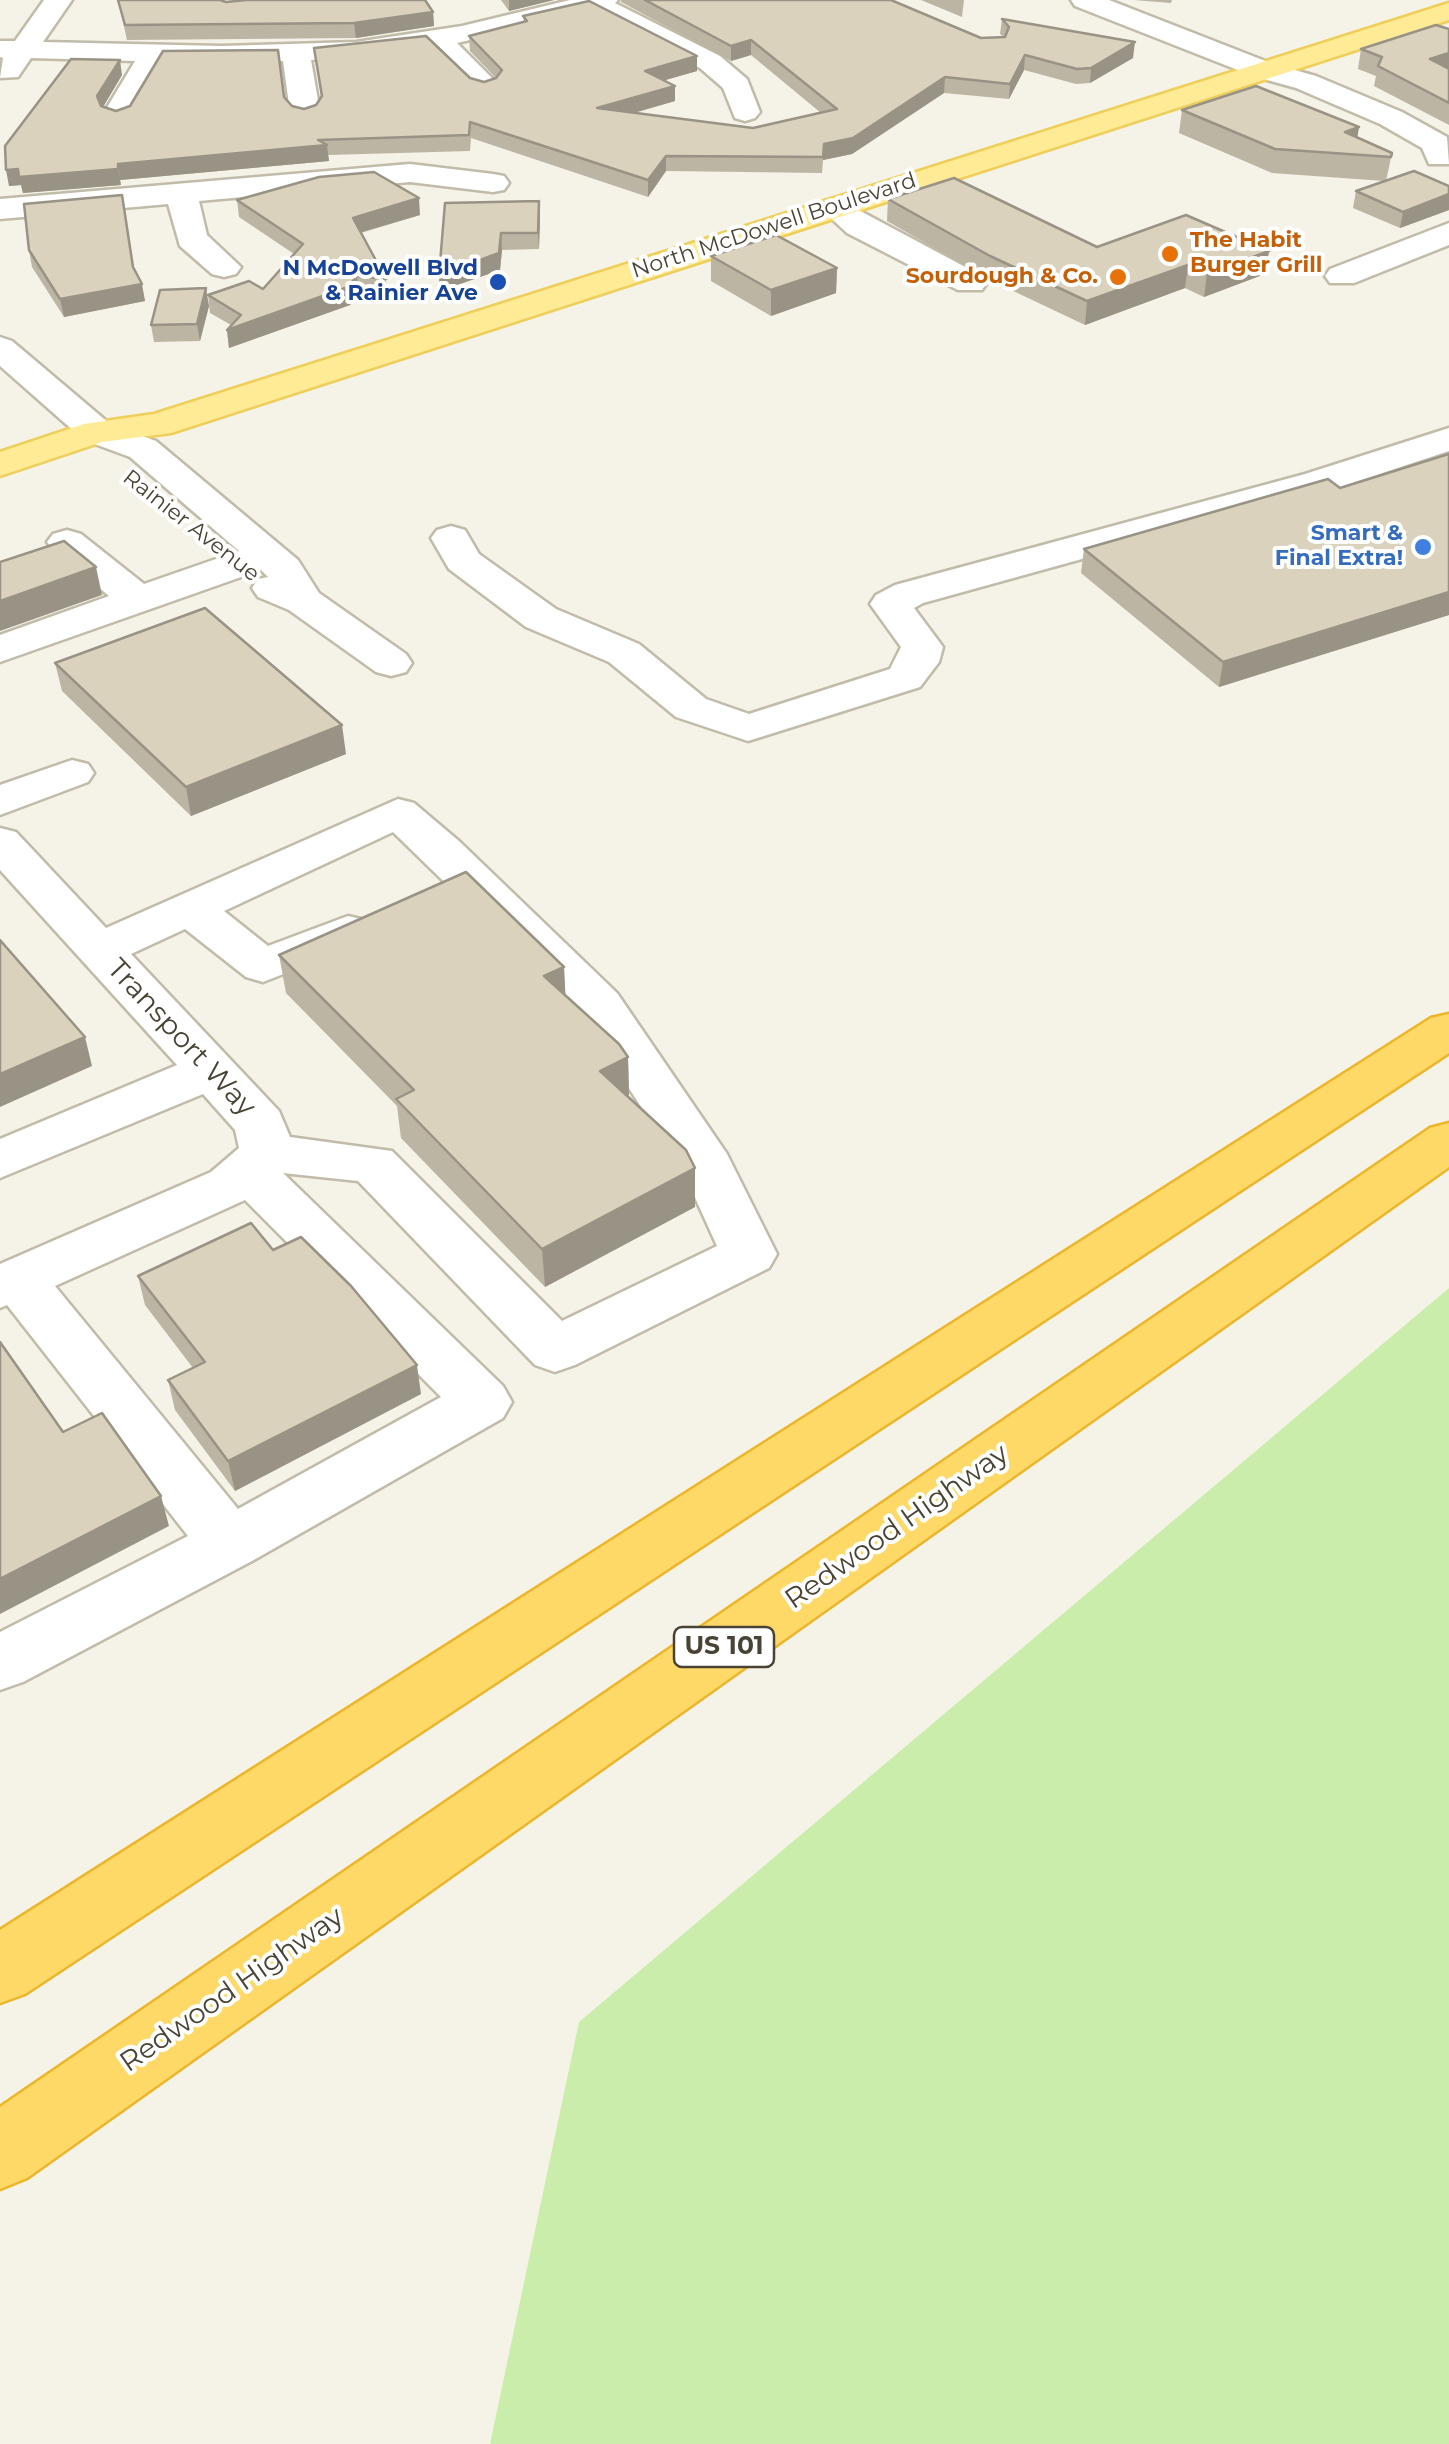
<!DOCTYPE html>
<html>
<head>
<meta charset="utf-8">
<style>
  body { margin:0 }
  canvas { display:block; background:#f5f2e7 }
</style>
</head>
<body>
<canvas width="1449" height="2444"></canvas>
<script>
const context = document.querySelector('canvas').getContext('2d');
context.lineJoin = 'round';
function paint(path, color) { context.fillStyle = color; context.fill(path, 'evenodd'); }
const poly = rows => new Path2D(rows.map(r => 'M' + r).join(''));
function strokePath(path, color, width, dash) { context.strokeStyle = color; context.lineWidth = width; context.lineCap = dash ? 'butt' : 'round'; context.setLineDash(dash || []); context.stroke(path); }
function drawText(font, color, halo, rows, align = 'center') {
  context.font = font + ' Montserrat,sans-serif'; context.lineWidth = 8; context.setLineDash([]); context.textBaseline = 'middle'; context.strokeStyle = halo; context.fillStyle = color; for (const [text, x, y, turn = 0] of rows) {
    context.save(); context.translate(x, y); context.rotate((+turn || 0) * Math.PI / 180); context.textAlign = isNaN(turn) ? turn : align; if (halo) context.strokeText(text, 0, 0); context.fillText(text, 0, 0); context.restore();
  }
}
paint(poly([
  [1449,1288,1449,2444,490,2444,579,2022]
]), '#caedac');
const minor = poly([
  [44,0,72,0,43,42,222,46,356,42,462,26,570,0,618,0,615,3,720,56,747,79,760,112,755,118,745,121,735,118,723,88,700,68,590,12,457,43,499,85,494,91,484,94,474,91,429,47,356,58,311,60,320,112,315,118,305,121,295,118,290,112,283,61,163,62,129,120,118,123,107,120,103,114,135,61,31,58,18,77,0,78,3,58,0,57,0,41,15,41,44,0],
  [1071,0,1109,0,1273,64,1316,76,1402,112,1447,137,1449,164,1429,164,1422,148,1380,124,1296,88,1253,76,1075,6,1071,0],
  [410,164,493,174,504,176,509,183,504,190,493,192,410,182,199,201,207,235,241,267,236,274,224,277,212,274,180,246,168,204,0,219,0,199,410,164],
  [836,198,982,276,987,283,982,290,958,290,847,233,820,208,825,201,836,198],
  [1449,223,1449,245,1354,283,1330,283,1325,276,1330,269,1449,223],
  [0,337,12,341,110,424,156,441,298,560,319,593,406,654,412,663,406,672,391,676,376,672,289,610,258,597,252,588,258,579,268,577,261,570,0,662,0,635,109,596,53,550,47,542,53,534,67,530,81,534,144,584,239,551,130,457,84,440,0,366,0,337],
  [1449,428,1449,451,1331,490,923,603,914,608,943,647,939,662,920,687,748,741,676,717,609,662,526,627,449,569,431,538,437,530,451,526,465,530,479,554,556,609,639,644,706,699,749,714,890,669,901,647,870,604,876,595,895,585,1305,474,1449,428],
  [72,760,88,764,94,773,88,782,0,815,0,785,72,760],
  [398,799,414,803,460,842,617,993,727,1154,777,1254,769,1268,575,1365,555,1372,535,1365,358,1181,283,1173,503,1386,512,1402,503,1418,252,1561,23,1682,0,1690,0,1632,188,1536,7,1305,0,1308,0,1264,211,1172,239,1148,235,1130,203,1094,0,1178,0,1139,177,1065,0,870,0,828,16,832,106,928,398,799],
  [393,832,581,1015,683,1171,717,1246,562,1321,392,1151,290,1137,279,1111,131,954,185,929,246,977,263,982,365,942,372,931,365,920,348,916,268,946,224,911,393,832],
  [245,1200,441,1397,238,1509,55,1286,245,1200]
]);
const major = poly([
  [1449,3,1449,20,171,433,102,442,0,476,0,452,84,424,154,414,1449,3]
]);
const highway = poly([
  [1449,1014,1449,1053,25,1994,0,2003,0,1930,1431,1018,1449,1014],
  [1449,1123,1449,1167,27,2178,0,2189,0,2107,1430,1128,1449,1123]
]);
strokePath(minor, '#c1bba9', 5);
strokePath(major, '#efcf5b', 5);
strokePath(highway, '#ecb52a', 5);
paint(minor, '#fff');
paint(major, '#ffea96');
paint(highway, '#ffd968');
paint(poly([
  [118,0,226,2,433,12,434,26,356,38,127,40],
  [501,0,554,0,509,11],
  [621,0,891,0,981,38,1004,37,1000,34,1002,19,1133,58,1090,83,1076,84,1024,70,1009,99,944,93,852,154,823,160,822,173,666,171,648,197,471,138,470,151,328,155,329,161,120,180,121,185,23,193,21,185,9,186,122,75,103,107,116,111,284,97,292,106,304,109,316,105,321,97,314,48,484,82,496,78,470,51,469,36,524,22,523,16,697,71,664,80,675,101,635,113,753,128,821,113,751,55,731,61,621,2],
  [921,0,964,0,962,17],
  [1134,0,1172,0,1171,3],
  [1449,29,1449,125,1374,86,1376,76,1358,69,1361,49],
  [1182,110,1359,127,1357,138,1392,153,1386,181,1449,186,1449,210,1400,228,1353,208,1356,191,1384,181,1272,173,1179,133],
  [888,199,1097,247,1269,251,1265,274,1204,297,1185,288,1085,325,988,279,887,221],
  [237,200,420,215,361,233,386,279,387,296,359,294,350,305,229,348,227,330,231,325,210,313,208,295,263,289,294,254,239,217],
  [445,203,540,218,539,249,502,250,500,270,440,291,439,275],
  [29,250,134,268,145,301,64,317,32,267],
  [711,256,837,268,836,293,771,316,711,281],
  [209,306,200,341,154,342,151,325],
  [1449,454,1449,615,1219,687,1081,573,1084,549,1359,483],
  [55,663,346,754,191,816,62,691],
  [279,955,564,967,565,996,628,1057,629,1095,627,1096,695,1207,545,1287,401,1138,397,1106,286,993],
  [273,1250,421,1394,235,1491,175,1410,168,1380,193,1368,145,1305,138,1276]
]), '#bcb5a3');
paint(poly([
  [509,0,554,0,509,11],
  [433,12,434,26,356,38,354,23],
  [751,40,751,55,731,61,731,46],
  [1135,42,1133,58,1090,83,1091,68],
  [1449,53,1449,71,1430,59],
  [1025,55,1024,70,1009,99,1010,84],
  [697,56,697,71,645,86,645,71],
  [120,60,122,75,100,112,97,96],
  [945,77,944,93,852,154,823,160,822,173,824,144],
  [675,86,675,101,597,123,597,108],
  [1359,127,1355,151,1345,132],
  [327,145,329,161,120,180,118,164],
  [666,156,666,171,648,197,648,180],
  [18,169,118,169,121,185,23,193,21,185,9,186,6,170],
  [1449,194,1449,210,1400,228,1403,212],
  [419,198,420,215,355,234,353,218],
  [539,201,540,218,539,249,538,233],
  [501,233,502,250,500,270,440,291,439,275],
  [1269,251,1265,274,1204,297,1207,274],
  [1188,265,1185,288,1085,325,1087,301],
  [837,268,836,293,771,316,771,290],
  [357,276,359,294,350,305,229,348,227,330],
  [142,284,145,301,64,317,60,299],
  [206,288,209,306,200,341,197,324],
  [96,567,102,595,0,631,0,601],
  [1449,592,1449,615,1219,687,1223,662],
  [342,725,346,754,191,816,186,787],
  [564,967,566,1005,544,976],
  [85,1037,92,1066,0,1107,0,1074],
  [628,1057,629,1095,602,1109,600,1071],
  [695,1168,695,1207,545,1287,542,1249],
  [417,1365,421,1394,235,1491,228,1461],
  [161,1496,169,1526,0,1614,0,1579]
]), '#999385');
const building = poly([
  [118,0,220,0,226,2,247,0,425,0,433,12,354,23,125,25,118,0],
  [645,0,891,0,981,38,1005,37,1009,27,1002,19,1135,42,1091,68,1077,69,1025,55,1010,84,945,77,853,138,824,144,823,157,666,156,648,180,470,122,469,135,318,140,327,145,118,164,118,169,19,177,18,169,6,170,5,146,71,59,120,60,97,96,101,106,116,111,130,106,163,51,278,50,284,97,292,106,304,109,316,105,322,96,314,48,426,36,470,78,484,82,496,78,502,70,469,36,527,21,523,16,589,1,697,56,645,71,675,86,597,108,753,128,837,109,751,40,731,46,645,0],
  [1436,25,1449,29,1449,53,1430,59,1449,69,1449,103,1378,66,1382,57,1361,49,1436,25],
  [1256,86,1359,127,1345,132,1392,153,1391,157,1275,149,1182,110,1256,86],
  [1414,171,1449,186,1449,194,1403,212,1356,191,1414,171],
  [374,172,419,198,353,218,386,279,357,276,348,287,227,330,241,315,208,295,249,281,263,289,303,244,237,200,319,177,374,172],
  [954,178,1097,247,1186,215,1269,251,1207,274,1188,265,1087,301,990,256,888,199,954,178],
  [122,195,133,267,142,284,60,299,29,250,24,204,122,195],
  [539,201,538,233,501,233,499,253,439,275,445,203,539,201],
  [776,235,837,268,771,290,711,256,776,235],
  [206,288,197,324,151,325,160,290,206,288],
  [1449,454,1449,592,1223,662,1084,549,1328,479,1340,488,1449,454],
  [64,541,96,567,0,601,0,562,64,541],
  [205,608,342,725,186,787,55,663,205,608],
  [466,872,564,967,544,976,619,1044,628,1057,600,1071,686,1150,695,1168,542,1249,396,1099,414,1090,279,955,466,872],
  [0,940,85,1037,0,1074,0,940],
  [251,1223,273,1250,301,1237,351,1286,417,1365,228,1461,168,1380,205,1362,138,1276,251,1223],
  [0,1342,63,1432,102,1413,161,1496,0,1579,0,1342]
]);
paint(building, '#dbd2be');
strokePath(building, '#999385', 2.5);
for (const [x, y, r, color] of [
  [1170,254,10,"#e8710a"],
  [1118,277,10,"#e8710a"],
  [498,282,10,"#1a4fb4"],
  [1423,547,10,"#3f7fe0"]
]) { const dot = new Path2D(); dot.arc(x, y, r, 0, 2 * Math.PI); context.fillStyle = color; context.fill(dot); strokePath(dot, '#fff', 4); }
drawText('22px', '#494335', '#fff', [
  ["North McDowell Boulevard",774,226,-18],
  ["Rainier Avenue",191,526,38]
]);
drawText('bold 22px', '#c56008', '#fff', [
  ["The Habit",1190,241],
  ["Burger Grill",1190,266],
  ["Sourdough & Co.",1098,277,"right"]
], 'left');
drawText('bold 22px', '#164399', '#fff', [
  ["N McDowell Blvd",478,269],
  ["& Rainier Ave",478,294]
], 'right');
drawText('bold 22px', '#366cbe', '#fff', [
  ["Smart &",1403,534],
  ["Final Extra!",1403,559]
], 'right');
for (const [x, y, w] of [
  [724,1647,100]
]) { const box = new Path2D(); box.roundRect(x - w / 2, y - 20, w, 40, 8); context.fillStyle = '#fff'; context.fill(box); strokePath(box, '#494335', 2.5); }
drawText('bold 25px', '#494335', null, [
  ["US 101",724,1647]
]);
drawText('28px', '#494335', '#fff', [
  ["Transport Way",181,1038,47],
  ["Redwood Highway",897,1527,-35],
  ["Redwood Highway",232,1990,-35]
]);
</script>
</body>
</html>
